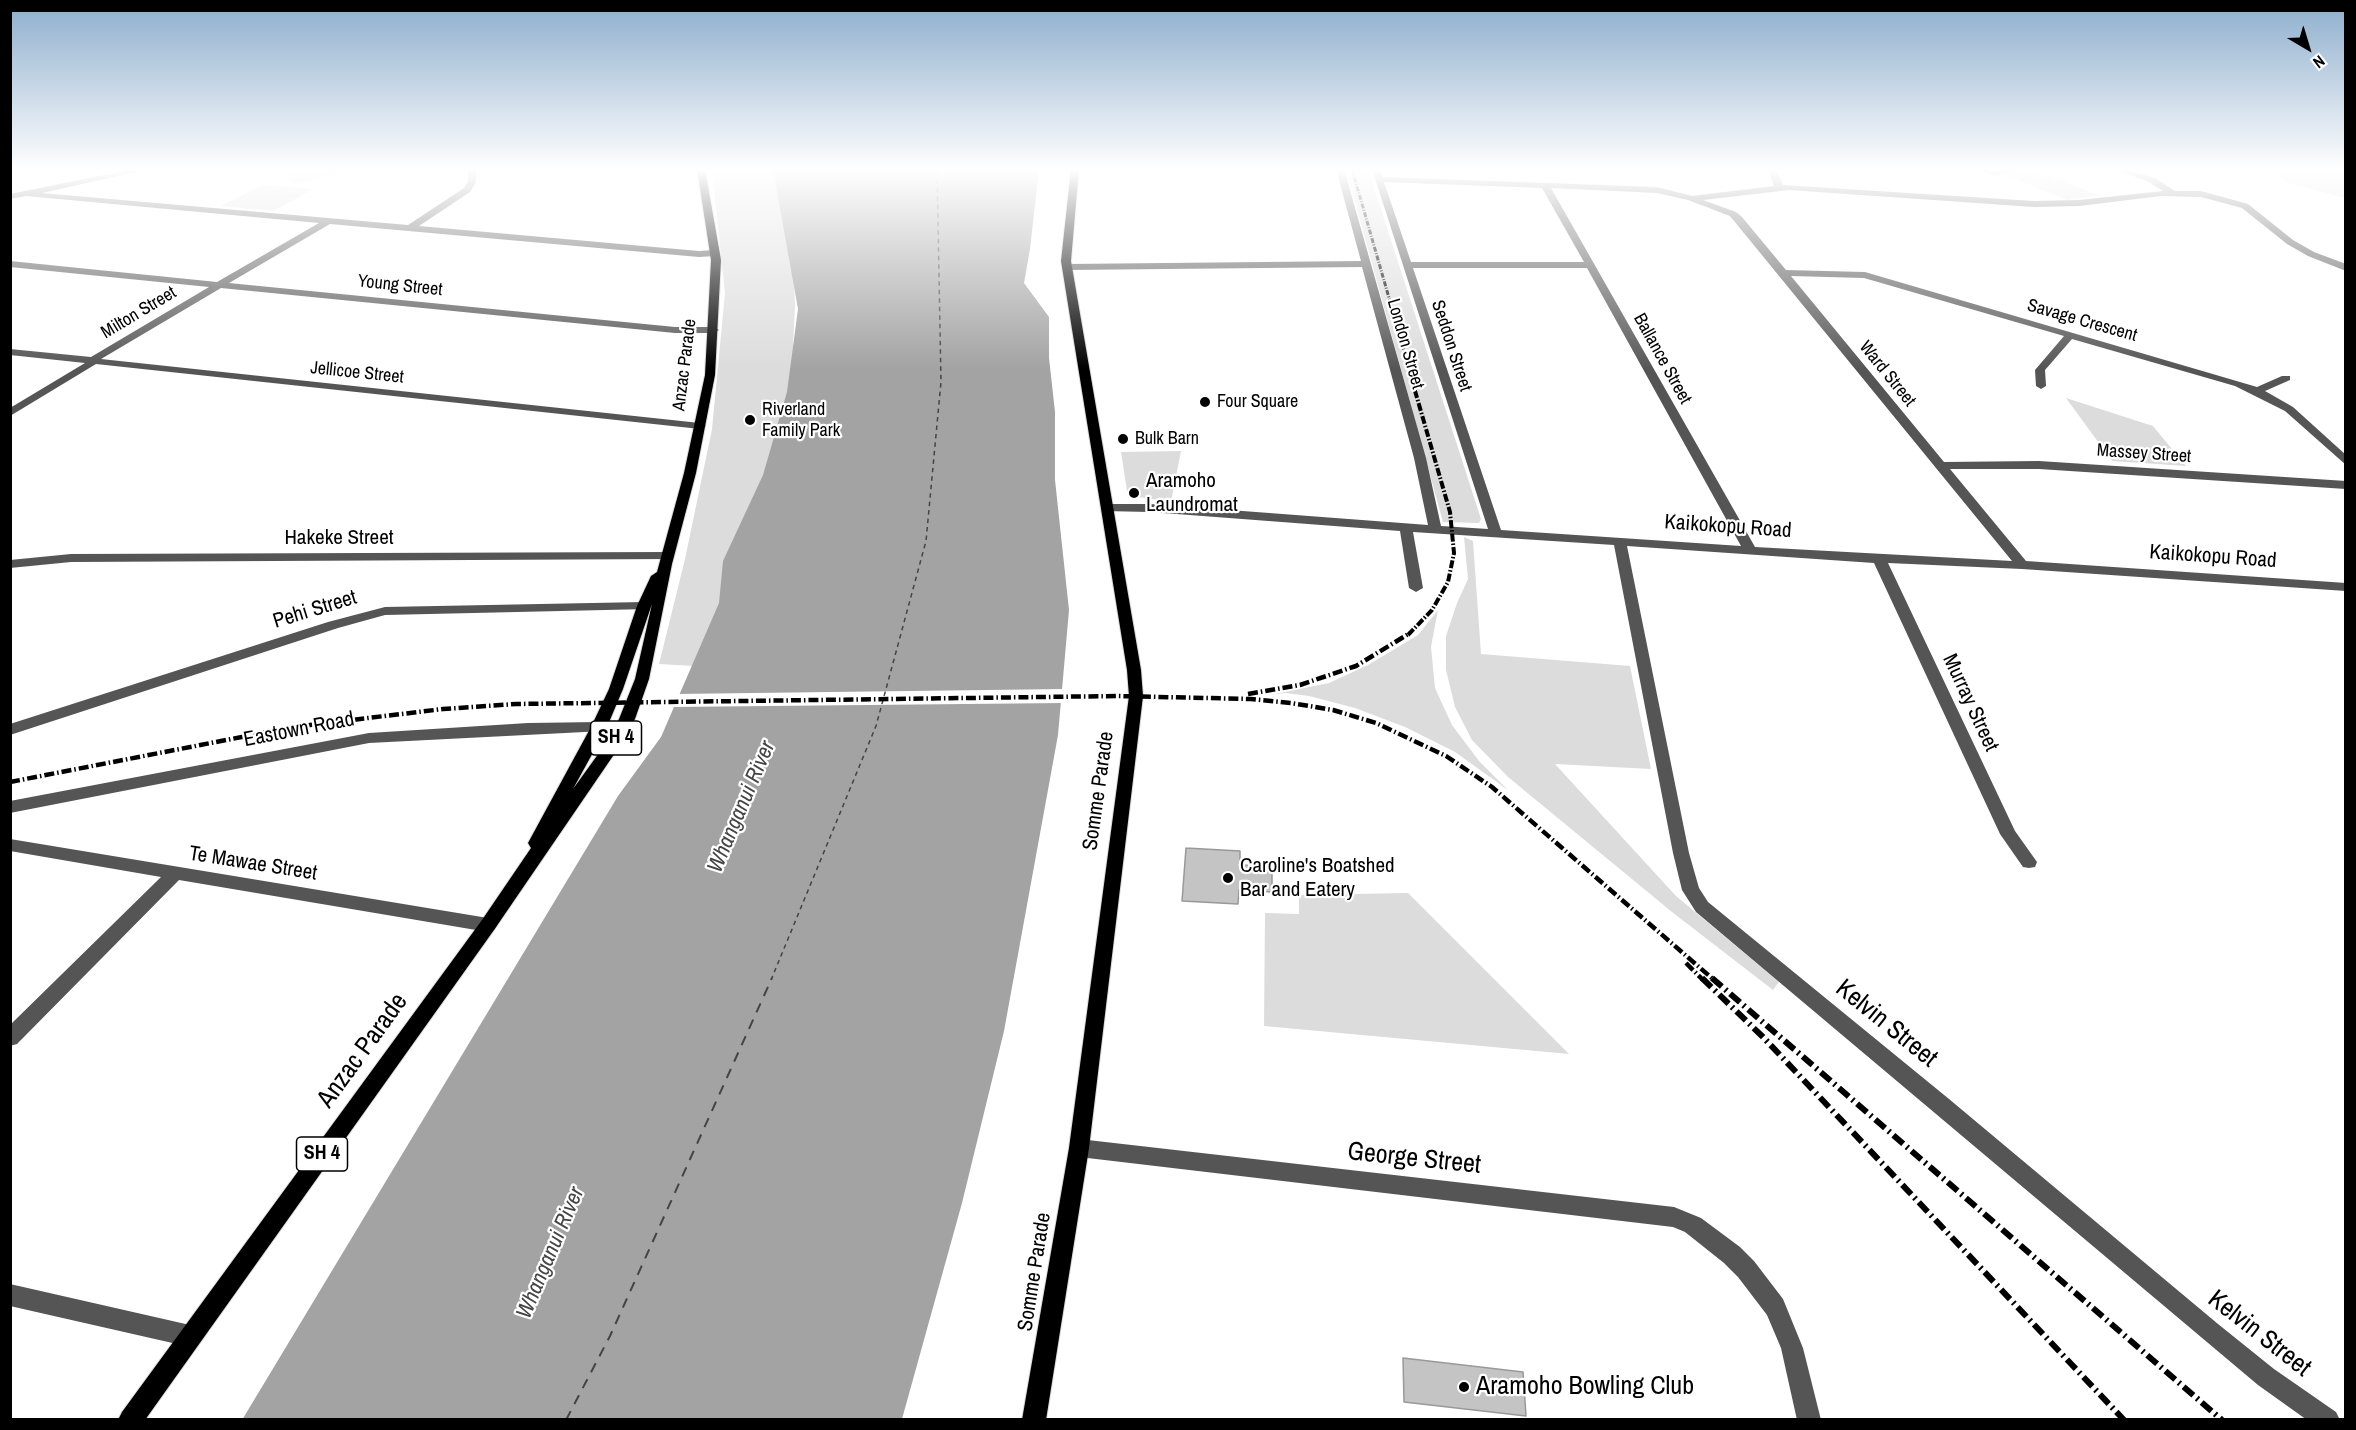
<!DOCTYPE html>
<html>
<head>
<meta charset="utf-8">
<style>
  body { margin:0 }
  #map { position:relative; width:2356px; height:1430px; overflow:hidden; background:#fff; font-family:"Archivo Narrow",sans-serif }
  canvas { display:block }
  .frame { position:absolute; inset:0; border:12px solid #000; pointer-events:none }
  .north { position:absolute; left:2278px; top:18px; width:60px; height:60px; -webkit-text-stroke:4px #fff; paint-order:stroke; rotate:142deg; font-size:16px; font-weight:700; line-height:24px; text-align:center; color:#000 }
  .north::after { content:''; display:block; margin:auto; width:21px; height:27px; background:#000; clip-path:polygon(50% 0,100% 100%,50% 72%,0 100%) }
</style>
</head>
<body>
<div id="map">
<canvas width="2356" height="1430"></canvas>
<div class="frame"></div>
<div class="north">N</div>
</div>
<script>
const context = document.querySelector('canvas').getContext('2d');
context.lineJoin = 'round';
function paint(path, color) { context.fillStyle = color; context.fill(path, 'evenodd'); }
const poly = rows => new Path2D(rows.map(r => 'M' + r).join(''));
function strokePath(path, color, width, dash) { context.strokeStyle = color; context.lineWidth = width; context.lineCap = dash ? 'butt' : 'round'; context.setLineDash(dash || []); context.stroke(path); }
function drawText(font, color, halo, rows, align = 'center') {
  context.font = font + ' "Archivo Narrow",sans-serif'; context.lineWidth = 4.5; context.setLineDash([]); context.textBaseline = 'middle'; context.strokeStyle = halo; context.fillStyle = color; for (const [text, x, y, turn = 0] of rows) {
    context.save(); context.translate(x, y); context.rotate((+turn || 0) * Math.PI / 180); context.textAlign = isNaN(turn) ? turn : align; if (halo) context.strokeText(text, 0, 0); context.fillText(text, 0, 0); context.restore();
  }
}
paint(poly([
  [278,169,343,169,347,172,293,184],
  [712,169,784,169,791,225,795,304,790,411,751,530,695,666,659,664,685,559,712,429,725,293],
  [1346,169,1368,169,1481,519,1479,523,1443,522],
  [2030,169,2099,195,2067,200,2006,175],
  [2267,169,2345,169,2345,198,2289,183],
  [262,185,313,189,274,211,221,206],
  [2066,398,2153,426,2186,466,2112,461],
  [1181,451,1171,502,1139,497,1127,491,1121,452],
  [1464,537,1473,541,1481,654,1630,666,1651,769,1555,764,1676,896,1779,982,1773,990,1672,912,1508,777,1472,740,1455,707,1446,670,1446,636,1457,603,1468,579],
  [1438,610,1431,647,1435,688,1452,725,1479,761,1508,790,1455,752,1405,727,1355,708,1309,696,1285,693,1270,695,1329,683,1368,665,1418,635],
  [1408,893,1569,1054,1264,1026,1265,913,1299,914,1299,895]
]), '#dcdcdc');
paint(poly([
  [773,169,1039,169,1030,249,1024,283,1049,317,1049,358,1055,412,1055,480,1069,610,1058,735,1004,1031,962,1203,902,1419,242,1420,618,796,661,737,719,603,723,561,763,475,787,392,798,309]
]), '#a3a3a3');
paint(poly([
  [1065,689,1064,703,671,707,676,694]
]), '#fff');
strokePath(poly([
  [771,980,876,726,926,541,941,382,937,169]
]), '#444', 1.5, [4.5, 4]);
strokePath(poly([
  [566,1420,610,1336,772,978]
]), '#444', 2, [10, 8]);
const building = poly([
  [1186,848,1240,851,1240,865,1272,866,1272,892,1239,890,1238,904,1182,901,1186,848],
  [1403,1358,1523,1372,1526,1416,1404,1402,1403,1358]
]);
paint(building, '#c4c4c4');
strokePath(building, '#999', 1.5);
const major = poly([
  [697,169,705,169,721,260,715,375,696,473,672,564,649,679,635,719,615,753,494,930,145,1420,118,1420,122,1412,482,920,531,848,528,843,591,727,609,689,637,606,651,576,657,572,684,473,705,375,711,260,697,169],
  [652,604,635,679,619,719,604,746,573,789,607,727,623,689,652,604],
  [1071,169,1079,169,1071,261,1141,670,1143,696,1089,1148,1046,1420,1022,1420,1069,1148,1129,696,1127,670,1061,261,1071,169]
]);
strokePath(major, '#dbdbdb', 2);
paint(poly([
  [134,169,149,169,42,193,408,225,464,188,468,182,468,169,476,169,476,182,470,192,419,226,699,251,715,250,720,253,715,256,699,257,330,224,229,283,675,327,714,327,719,330,714,333,675,333,221,288,101,359,700,423,706,426,700,429,96,364,10,416,10,408,85,363,10,355,10,349,91,357,209,287,10,267,10,261,217,282,319,223,26,196,10,199,10,194,134,169],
  [1336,169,1344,169,1426,458,1441,526,1488,529,1372,169,1380,169,1383,177,1657,187,1692,196,1774,186,1768,169,1776,169,1783,185,2034,201,2079,200,2163,191,2149,182,2114,169,2125,169,2155,178,2175,191,2201,191,2248,204,2293,240,2314,252,2346,264,2346,271,2308,256,2287,244,2242,208,2201,197,2161,196,2079,206,2034,207,1789,190,1703,200,1736,212,1742,217,1786,270,1865,272,2257,387,2282,376,2290,376,2290,380,2265,391,2293,407,2346,455,2346,465,2285,411,2235,386,2072,339,2045,370,2046,386,2041,389,2036,386,2035,370,2064,336,1864,278,1791,276,1944,462,2039,461,2346,481,2346,489,2039,469,1950,469,2026,561,2346,583,2346,591,2022,569,1888,563,2015,831,2037,862,2035,867,2029,868,2023,867,2000,834,1874,563,1627,546,1689,853,1699,888,1708,902,1949,1099,2218,1324,2274,1369,2336,1412,2340,1420,2307,1420,2258,1385,1696,912,1682,890,1673,853,1614,545,1413,532,1423,588,1416,592,1409,588,1400,531,1150,512,1103,511,1101,508,1103,505,1107,504,1150,504,1428,525,1414,458,1362,267,1067,270,1062,267,1067,264,1361,261,1336,169],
  [1384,182,1542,188,1584,262,1411,262,1384,182],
  [1551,188,1657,193,1688,200,1730,216,2012,561,1755,547,1551,188],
  [1413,268,1587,268,1741,546,1501,530,1413,268],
  [1976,169,1995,171,2021,169,1995,176,1976,169],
  [667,552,672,553,674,556,672,559,71,562,10,568,10,560,71,554,667,552],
  [644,602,649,603,651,606,649,609,385,615,338,628,10,735,10,724,328,622,385,607,644,602],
  [599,722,604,723,607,727,604,731,369,743,10,813,10,801,369,733,528,723,599,722],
  [10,839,488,918,494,920,497,925,494,930,488,932,179,880,17,1044,10,1046,10,1025,161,877,10,851,10,839],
  [1079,1139,1674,1207,1701,1218,1740,1247,1754,1261,1783,1299,1803,1348,1821,1420,1797,1420,1781,1348,1767,1315,1738,1277,1724,1263,1685,1232,1673,1227,1079,1157,1072,1155,1069,1148,1072,1141,1079,1139],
  [10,1284,190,1325,198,1328,201,1336,198,1344,190,1347,10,1306,10,1284]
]), '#555');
paint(major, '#000');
strokePath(poly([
  [1352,169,1410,371]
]), '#000', 3, [5, 1.5, 1, 1.5]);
strokePath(poly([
  [1408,635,1432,610,1448,582,1454,553,1450,512,1409,370]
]), '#000', 4, [8, 2, 1.5, 2]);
strokePath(poly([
  [1248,694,1300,685,1356,666,1410,633],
  [10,782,293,727,443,709,516,704,1117,696,1251,699,1291,703,1333,710,1376,723,1446,756,1492,787,1714,980],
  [1686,963,1703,980]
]), '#000', 4.5, [10, 3, 1.5, 3]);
strokePath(poly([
  [1702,978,1763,1037,2124,1420],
  [1712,978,2222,1420]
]), '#000', 6, [13, 4.5, 2, 4.5]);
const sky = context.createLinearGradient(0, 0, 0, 369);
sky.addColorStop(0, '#8cadcc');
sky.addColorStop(0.46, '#fff');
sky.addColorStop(1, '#ffffff00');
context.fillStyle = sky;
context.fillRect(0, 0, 2356, 369);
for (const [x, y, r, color] of [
  [1205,402,6,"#000"],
  [750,420,6,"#000"],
  [1123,439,6,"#000"],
  [1134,493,6,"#000"],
  [1228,878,6,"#000"],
  [1464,1387,6,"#000"]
]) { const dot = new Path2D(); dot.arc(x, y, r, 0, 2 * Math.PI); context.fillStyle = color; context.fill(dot); strokePath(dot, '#fff', 2); }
drawText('18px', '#000', '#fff', [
  ["Young Street",400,286,6],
  ["Milton Street",139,313,-31],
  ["Savage Crescent",2082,321,16],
  ["London Street",1405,344,74],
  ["Seddon Street",1451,346,72],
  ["Ballance Street",1662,359,61],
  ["Anzac Parade",685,365,-83],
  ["Jellicoe Street",357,373,6],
  ["Ward Street",1887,374,51],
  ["Massey Street",2144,454,4]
]);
drawText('18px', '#000', '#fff', [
  ["Four Square",1217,402],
  ["Riverland",762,410],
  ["Family Park",762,431],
  ["Bulk Barn",1135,439]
], 'left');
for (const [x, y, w] of [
  [616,738,51],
  [322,1154,51]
]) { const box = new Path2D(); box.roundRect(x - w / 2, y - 17, w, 34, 4.5); context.fillStyle = '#fff'; context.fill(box); strokePath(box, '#000', 1.5); }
drawText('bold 20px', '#000', null, [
  ["SH 4",616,738],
  ["SH 4",322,1154]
]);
drawText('21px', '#000', '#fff', [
  ["Aramoho",1146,481],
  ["Laundromat",1146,505],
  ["Caroline's Boatshed",1240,866],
  ["Bar and Eatery",1240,890]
], 'left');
drawText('21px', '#000', '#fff', [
  ["Kaikokopu Road",1728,527,4],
  ["Hakeke Street",339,538],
  ["Kaikokopu Road",2213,557,4],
  ["Pehi Street",315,610,-17],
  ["Murray Street",1970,703,65],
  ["Eastown Road",299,730,-11],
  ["Somme Parade",1099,791,-82],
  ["Te Mawae Street",253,864,9],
  ["Somme Parade",1035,1272,-81]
]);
drawText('italic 22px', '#444', '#fff', [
  ["Whanganui River",742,807,-67],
  ["Whanganui River",551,1253,-67]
]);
drawText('26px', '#000', '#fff', [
  ["Kelvin Street",1886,1024,39],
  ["Anzac Parade",363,1051,-54],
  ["George Street",1414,1159,6],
  ["Kelvin Street",2259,1334,38]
]);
drawText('26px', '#000', '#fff', [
  ["Aramoho Bowling Club",1476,1387]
], 'left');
</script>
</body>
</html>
